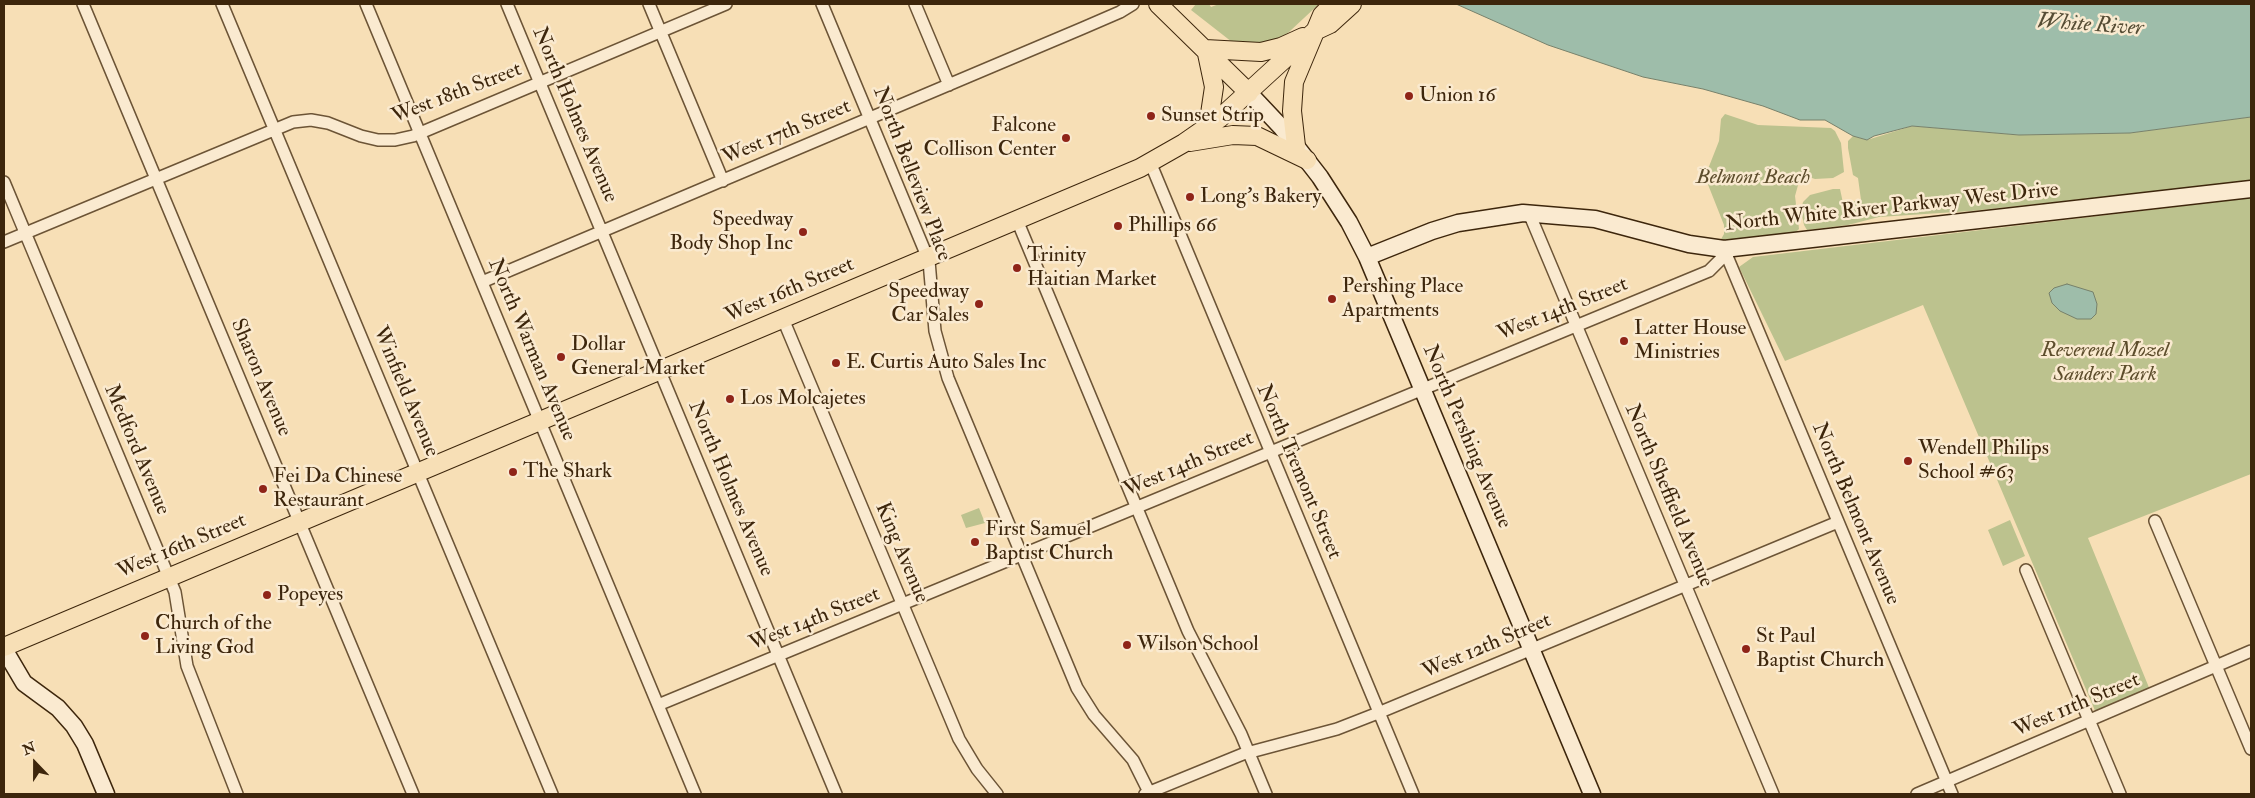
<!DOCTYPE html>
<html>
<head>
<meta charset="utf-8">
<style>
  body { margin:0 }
  #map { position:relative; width:2255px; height:798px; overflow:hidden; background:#f7dfb6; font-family:"IM FELL Double Pica",serif }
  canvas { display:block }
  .frame { position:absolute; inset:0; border:5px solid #3d260c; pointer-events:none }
  .north { position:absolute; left:10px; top:738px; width:50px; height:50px; -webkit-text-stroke:4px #faead0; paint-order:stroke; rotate:338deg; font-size:14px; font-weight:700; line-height:20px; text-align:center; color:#3d260c }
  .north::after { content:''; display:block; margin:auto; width:18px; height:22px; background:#3d260c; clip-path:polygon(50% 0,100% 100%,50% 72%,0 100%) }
</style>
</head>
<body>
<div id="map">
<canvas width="2255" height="798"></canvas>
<div class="frame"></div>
<div class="north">N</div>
</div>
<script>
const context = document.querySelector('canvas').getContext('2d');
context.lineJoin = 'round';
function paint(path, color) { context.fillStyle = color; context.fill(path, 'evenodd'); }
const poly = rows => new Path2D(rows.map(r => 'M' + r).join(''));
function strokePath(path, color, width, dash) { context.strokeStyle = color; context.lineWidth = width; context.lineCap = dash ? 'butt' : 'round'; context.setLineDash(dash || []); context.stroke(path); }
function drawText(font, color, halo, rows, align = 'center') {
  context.font = font + ' "IM FELL Double Pica",serif'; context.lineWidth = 5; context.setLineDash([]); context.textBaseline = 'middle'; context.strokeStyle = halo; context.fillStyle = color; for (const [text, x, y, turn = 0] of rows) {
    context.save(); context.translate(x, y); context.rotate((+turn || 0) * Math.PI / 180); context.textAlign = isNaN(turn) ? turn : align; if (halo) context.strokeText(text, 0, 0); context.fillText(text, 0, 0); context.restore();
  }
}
paint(poly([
  [1196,4,1209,4,1211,7,1219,4,1319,4,1289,32,1279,39,1264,44,1232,42,1191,10],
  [1725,114,1758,125,1831,128,1835,131,1841,143,1844,172,1833,178,1815,179,1806,176,1800,178,1795,196,1799,229,1795,233,1720,241,1724,234,1724,225,1707,182,1708,169,1719,141,1721,119],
  [2251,117,2251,181,1971,211,1879,217,1848,225,1807,230,1804,225,1801,210,1803,202,1810,195,1833,189,1840,189,1843,203,1861,200,1858,178,1853,175,1848,148,1848,141,1853,136,1867,140,1912,126,2019,135,2130,133],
  [2251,198,2251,474,2088,538,2150,690,2096,713,1923,305,1785,361,1739,267,1753,257],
  [979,508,985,523,966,528,961,515],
  [2010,520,2025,556,2003,566,1988,530]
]), '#bcc28e');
const water = poly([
  [1456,4,2251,4,2251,117,2130,133,2019,135,1912,126,1874,136,1867,140,1853,136,1825,120,1800,120,1763,106,1703,89,1643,77,1548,45,1456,4],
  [2067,284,2093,292,2097,304,2096,314,2091,319,2077,319,2060,311,2052,303,2049,293,2054,288,2067,284]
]);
paint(water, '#9ebdaa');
strokePath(water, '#77816b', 1);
const street = poly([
  [83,4,413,794],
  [222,4,552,794],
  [366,4,695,794],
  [507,4,836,794],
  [649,4,723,181],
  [822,4,929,261,935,331,948,378,1077,688,1094,715,1133,760,1150,794],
  [915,4,949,85],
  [1150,162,1413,794],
  [4,182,175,592,187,666,237,794],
  [1529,213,1773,794],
  [1017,220,1188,631,1241,734,1266,794],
  [4,242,293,122,311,120,328,123,361,136,378,140,395,140,413,136,726,4],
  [1724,249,1952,794],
  [482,282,1083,28,1120,12,1133,4],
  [783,319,959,739,977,769,997,794],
  [2155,521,2251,749],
  [2026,570,2120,794],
  [658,705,1709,271,1722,258,1724,249],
  [1145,794,1243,754,1337,729,1378,713,1838,522],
  [1917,794,2251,651]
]);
const secondary = poly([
  [1249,93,1282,128,1320,177,1349,222,1367,257,1592,794],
  [1367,257,1432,231,1458,223,1523,213,1595,219,1689,244,1724,249,2251,189],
  [4,649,24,683,58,708,74,726,85,744,106,794]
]);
const primary = poly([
  [1158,4,1249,93],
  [1205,49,1261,52,1281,47,1303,37],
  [1206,49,1214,87,1208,127],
  [1190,142,1233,135,1257,136,1307,160],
  [1296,146,1292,111,1294,82,1322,15,1333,4],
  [4,647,1140,168,1184,143,1220,118,1315,31,1330,24,1352,4]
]);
strokePath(street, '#6c5436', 14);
strokePath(secondary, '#3d260c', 19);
strokePath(primary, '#3d260c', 20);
strokePath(street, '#faead0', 11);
strokePath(secondary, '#faead0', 16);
strokePath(primary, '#f7dfb6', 18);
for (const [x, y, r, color] of [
  [1409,96,5,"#8f2418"],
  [1151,116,5,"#8f2418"],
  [1066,138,5,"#8f2418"],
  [1190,197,5,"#8f2418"],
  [1118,226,5,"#8f2418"],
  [803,232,5,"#8f2418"],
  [1017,268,5,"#8f2418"],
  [1332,299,5,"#8f2418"],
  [979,304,5,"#8f2418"],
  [1624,341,5,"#8f2418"],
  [561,357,5,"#8f2418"],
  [836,363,5,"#8f2418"],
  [730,399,5,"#8f2418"],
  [1908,461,5,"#8f2418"],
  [513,472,5,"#8f2418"],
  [263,489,5,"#8f2418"],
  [975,542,5,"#8f2418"],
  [267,595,5,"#8f2418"],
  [145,636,5,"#8f2418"],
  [1127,645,5,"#8f2418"],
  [1746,649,5,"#8f2418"]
]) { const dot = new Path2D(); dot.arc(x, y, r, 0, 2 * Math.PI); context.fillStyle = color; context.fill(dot); strokePath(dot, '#faead0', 2); }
drawText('21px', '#3d260c', '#faead0', [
  ["West 18th Street",457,94,-21],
  ["North Holmes Avenue",574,115,67],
  ["West 17th Street",787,133,-23],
  ["North Belleview Place",911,174,69],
  ["North White River Parkway West Drive",1892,208,-6],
  ["West 16th Street",790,291,-23],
  ["West 14th Street",1563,310,-22],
  ["North Warman Avenue",531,350,67],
  ["Sharon Avenue",260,378,67],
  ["Winfield Avenue",405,392,67],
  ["North Pershing Avenue",1466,437,67],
  ["Medford Avenue",136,450,67],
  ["West 14th Street",1189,465,-23],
  ["North Tremont Street",1298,472,67],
  ["North Holmes Avenue",730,489,67],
  ["North Sheffield Avenue",1668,496,67],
  ["North Belmont Avenue",1855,514,67],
  ["West 16th Street",182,547,-23],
  ["King Avenue",901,553,67],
  ["West 14th Street",815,620,-22],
  ["West 12th Street",1487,647,-23],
  ["West 11th Street",2077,706,-23]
]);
drawText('21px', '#3d260c', '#faead0', [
  ["Union 16",1419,96],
  ["Sunset Strip",1161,116],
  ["Falcone",1056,126,"right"],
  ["Collison Center",1056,150,"right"],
  ["Long's Bakery",1200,197],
  ["Speedway",793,220,"right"],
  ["Body Shop Inc",793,244,"right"],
  ["Phillips 66",1128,226],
  ["Trinity",1027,256],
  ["Haitian Market",1027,280],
  ["Pershing Place",1342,287],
  ["Apartments",1342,311],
  ["Speedway",969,292,"right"],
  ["Car Sales",969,316,"right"],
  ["Latter House",1634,329],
  ["Ministries",1634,353],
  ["Dollar",571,345],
  ["General Market",571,369],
  ["E. Curtis Auto Sales Inc",846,363],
  ["Los Molcajetes",740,399],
  ["Wendell Philips",1918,449],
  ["School #63",1918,473],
  ["The Shark",523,472],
  ["Fei Da Chinese",273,477],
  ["Restaurant",273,501],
  ["First Samuel",985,530],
  ["Baptist Church",985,554],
  ["Popeyes",277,595],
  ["Church of the",155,624],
  ["Living God",155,648],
  ["St Paul",1756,637],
  ["Baptist Church",1756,661],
  ["Wilson School",1137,645]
], 'left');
drawText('italic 21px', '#5d4d2c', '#faead0', [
  ["Belmont Beach",1753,178],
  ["Reverend Mozel",2105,351],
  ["Sanders Park",2105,375]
]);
drawText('italic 22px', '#554c34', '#faead0', [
  ["White River",2090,26,4]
]);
</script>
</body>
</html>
